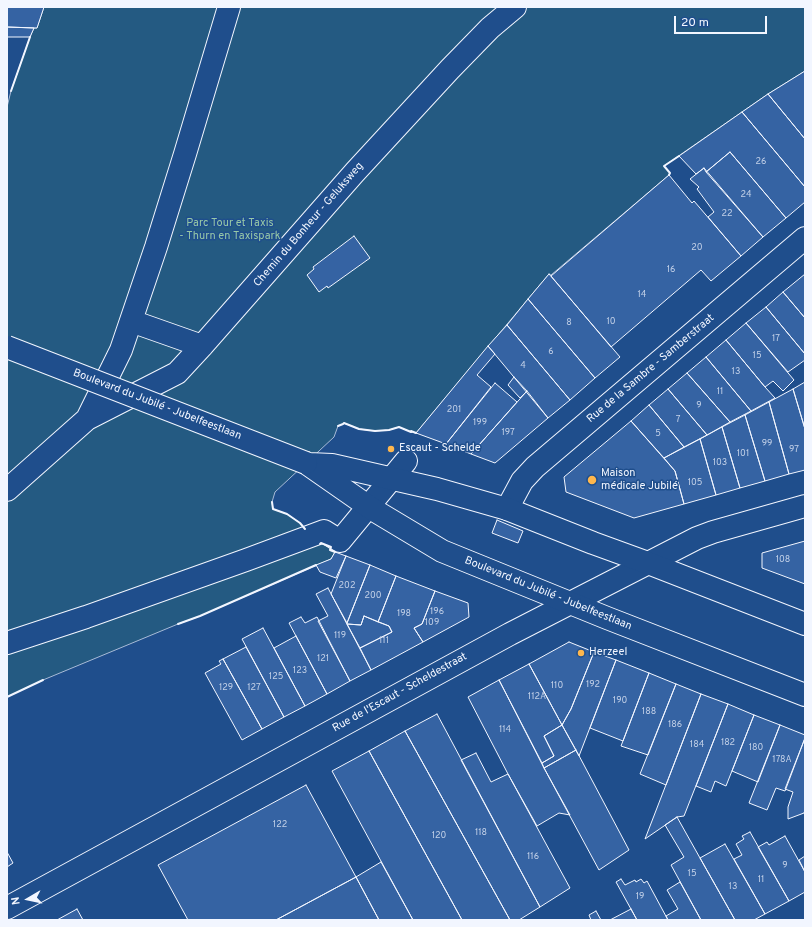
<!DOCTYPE html>
<html>
<head>
<meta charset="utf-8">
<style>
  body { margin:0 }
  #map { position:relative; width:812px; height:927px; overflow:hidden; background:#1f4e8c; font-family:Overpass,sans-serif }
  canvas { display:block }
  .frame { position:absolute; inset:0; border:8px solid #f2f6ff; pointer-events:none }
  .north { position:absolute; left:8px; top:879px; width:40px; height:40px; -webkit-text-stroke:3px #1f4e8c; paint-order:stroke; rotate:261deg; font-size:11px; font-weight:700; line-height:16px; text-align:center; color:#f2f6ff }
  .north::after { content:''; display:block; margin:auto; width:14px; height:18px; background:#f2f6ff; clip-path:polygon(50% 0,100% 100%,50% 72%,0 100%) }
  .scale { position:absolute; left:674px; top:16px; width:93px; height:18px; box-sizing:border-box; border:2px solid #f2f6ff; border-top:0; padding-left:5px; font-size:12px; line-height:14px; white-space:nowrap; color:#f2f6ff; -webkit-text-stroke:3px #1f4e8c; paint-order:stroke }
</style>
</head>
<body>
<div id="map">
<canvas width="812" height="927"></canvas>
<div class="frame"></div>
<div class="north">N</div>
<div class="scale">20 m</div>
</div>
<script>
const context = document.querySelector('canvas').getContext('2d');
context.lineJoin = 'round';
function paint(path, color) { context.fillStyle = color; context.fill(path, 'evenodd'); }
const poly = rows => new Path2D(rows.map(r => 'M' + r).join(''));
function strokePath(path, color, width, dash) { context.strokeStyle = color; context.lineWidth = width; context.lineCap = dash ? 'butt' : 'round'; context.setLineDash(dash || []); context.stroke(path); }
function drawText(font, color, halo, rows, align = 'center') {
  context.font = font + ' Overpass,sans-serif'; context.lineWidth = 3; context.setLineDash([]); context.textBaseline = 'middle'; context.strokeStyle = halo; context.fillStyle = color; for (const [text, x, y, turn = 0] of rows) {
    context.save(); context.translate(x, y); context.rotate((+turn || 0) * Math.PI / 180); context.textAlign = isNaN(turn) ? turn : align; if (halo) context.strokeText(text, 0, 0); context.fillText(text, 0, 0); context.restore();
  }
}
const green = poly([
  [44,7,805,7,805,71,768,94,664,166,670,173,669,175,551,275,549,274,416,433,411,432,399,427,389,430,375,431,359,429,344,423,343,424,338,426,334,437,275,492,272,502,273,509,287,514,300,523,310,533,316,543,320,544,321,543,331,547,330,550,335,552,331,559,200,616,178,624,43,680,7,697,7,107,11,91,30,37,34,28,37,28,44,7]
]);
paint(green, '#245a82');
strokePath(green, '#a8bbd7', 1);
const building = poly([
  [7,7,44,7,37,28,7,27,7,7],
  [7,27,34,28,30,37,7,37,7,27],
  [805,71,805,139,768,94,805,71],
  [768,94,805,139,805,187,742,112,768,94],
  [742,112,805,187,805,202,786,218,730,152,706,172,704,168,696,174,679,156,742,112],
  [730,152,786,218,763,237,706,172,730,152],
  [704,168,763,237,741,256,708,217,714,212,697,189,699,187,690,179,704,168],
  [669,175,692,203,694,201,741,256,711,281,701,270,611,347,551,276,669,175],
  [354,236,370,258,328,288,327,286,319,292,307,275,314,269,313,267,354,236],
  [549,274,620,357,595,378,528,299,549,274],
  [805,274,805,318,783,292,805,274],
  [783,292,805,318,805,354,766,307,783,292],
  [528,299,595,378,570,400,507,325,528,299],
  [766,307,805,354,805,360,788,372,746,323,766,307],
  [746,323,794,380,783,391,773,381,765,387,726,340,746,323],
  [507,325,570,400,548,418,488,346,507,325],
  [726,340,765,387,775,398,751,411,706,357,726,340],
  [488,346,495,354,477,375,491,387,446,444,416,433,488,346],
  [706,357,751,411,730,422,687,373,706,357],
  [687,373,730,422,707,435,668,389,687,373],
  [514,377,527,391,520,398,508,385,514,377],
  [805,382,805,429,793,389,805,382],
  [495,383,517,402,471,454,446,444,495,383],
  [668,389,707,435,684,447,649,405,668,389],
  [793,389,805,429,805,470,789,474,769,402,793,389],
  [527,391,548,418,495,463,471,454,527,391],
  [769,402,789,474,765,481,745,415,769,402],
  [649,405,684,447,664,458,631,421,649,405],
  [745,415,765,481,740,488,722,427,745,415],
  [631,421,675,471,684,504,634,518,566,492,564,477,631,421],
  [722,427,740,488,716,495,700,439,722,427],
  [700,439,716,495,684,504,675,471,664,458,700,439],
  [497,520,523,531,518,543,492,533,497,520],
  [805,541,805,584,762,568,762,553,805,541],
  [335,552,346,556,336,578,320,572,316,565,331,559,335,552],
  [346,556,370,565,347,623,331,594,346,556],
  [370,565,396,576,378,622,364,616,361,625,347,624,347,623,370,565],
  [396,576,435,591,422,624,414,628,423,642,371,670,360,648,392,632,389,626,378,622,396,576],
  [328,588,371,670,350,681,318,621,328,616,316,594,328,588],
  [435,591,468,603,469,617,423,642,414,628,422,624,435,591],
  [364,616,389,626,392,632,360,648,347,624,361,625,364,616],
  [301,617,305,623,317,617,350,681,327,694,289,623,301,617],
  [263,628,305,706,284,717,242,639,263,628],
  [296,636,327,694,305,706,274,648,296,636],
  [569,642,594,652,571,709,562,725,529,664,569,642],
  [246,647,284,717,262,729,223,659,246,647],
  [594,652,616,660,579,756,562,725,571,709,594,652],
  [223,659,262,729,242,740,205,673,221,664,219,661,223,659],
  [616,660,649,673,623,741,590,728,616,660],
  [529,664,562,725,544,736,554,756,542,763,499,680,529,664],
  [649,673,676,684,648,755,621,746,649,673],
  [499,680,544,768,570,815,559,813,537,826,508,774,468,697,499,680],
  [676,684,701,694,666,785,640,774,676,684],
  [701,694,728,704,684,816,677,817,645,839,701,694],
  [728,704,754,715,726,786,715,781,711,792,696,786,728,704],
  [437,714,540,907,519,920,510,920,405,731,437,714],
  [754,715,780,725,758,782,732,771,754,715],
  [562,725,576,750,544,768,542,763,554,756,544,736,562,725],
  [780,725,805,735,805,738,785,791,776,788,767,810,749,803,780,725],
  [405,731,510,920,462,920,369,751,405,731],
  [805,738,805,810,804,813,788,819,788,807,793,792,785,789,805,738],
  [576,750,629,850,599,870,544,768,576,750],
  [369,751,462,920,413,920,332,771,369,751],
  [476,753,491,782,508,774,570,888,540,907,461,760,476,753],
  [306,785,356,877,276,920,188,920,158,865,306,785],
  [677,817,700,858,735,920,701,920,671,865,684,857,665,825,677,817],
  [750,832,789,901,765,914,734,859,742,855,736,844,744,839,742,836,750,832],
  [785,836,805,872,805,892,789,901,758,847,767,842,769,845,785,836],
  [725,844,765,914,754,920,735,920,700,858,725,844],
  [7,852,13,863,7,867,7,852],
  [805,856,805,872,799,860,805,856],
  [381,862,413,920,379,920,356,877,381,862],
  [356,877,379,920,276,920,356,877],
  [621,879,625,885,635,880,636,882,641,879,644,883,647,881,668,920,637,920,616,882,621,879],
  [680,882,701,920,668,920,666,916,678,909,667,890,680,882],
  [77,909,83,920,57,920,77,909],
  [631,909,637,920,610,920,631,909],
  [596,911,601,920,591,920,589,915,596,911]
]);
paint(building, '#3563a3');
strokePath(building, '#f2f6ff', 1);
const street = poly([
  [131,321,202,346],
  [87,419,177,373,202,346,355,172,450,69,490,28,515,7],
  [7,490,87,419,121,350,156,247,185,154,229,7],
  [507,509,522,481,535,467,805,238],
  [7,643,86,617,246,560,324,531,340,541,406,461],
  [7,908,510,634,697,538,713,532,805,506]
]);
const secondary = poly([
  [306,463,372,509,442,551,607,618,805,695],
  [309,464,332,465,437,489,507,509,593,543,648,563,805,624]
]);
strokePath(street, '#f2f6ff', 24);
strokePath(secondary, '#f2f6ff', 24);
strokePath(street, '#1f4e8c', 22);
strokePath(secondary, '#1f4e8c', 22);
const secondaryBridge = poly([
  [7,347,306,463]
]);
strokePath(secondaryBridge, '#f2f6ff', 24, []);
strokePath(secondaryBridge, '#1f4e8c', 22);
strokePath(poly([
  [11,91,30,37],
  [669,175,670,173,664,166,679,156],
  [338,426,343,424,344,423,359,429,375,431,389,430,399,427,411,432,411,431,416,433],
  [272,502,273,509,287,514,300,523,305,529],
  [320,544,321,543,331,547,330,550,335,552],
  [178,624,200,616,316,565],
  [7,697,43,680]
]), '#f2f6ff', 2);
for (const [x, y, r, color] of [
  [391,449,4,"#ffb74d"],
  [592,480,5,"#ffb74d"],
  [581,653,4,"#ffb74d"]
]) { const dot = new Path2D(); dot.arc(x, y, r, 0, 2 * Math.PI); context.fillStyle = color; context.fill(dot); strokePath(dot, '#1f4e8c', 1.5); }
drawText('9px', '#c3d1e8', null, [
  ["26",761,162],
  ["24",746,195],
  ["22",727,214],
  ["20",697,248],
  ["16",671,270],
  ["14",642,295],
  ["10",611,322],
  ["8",569,323],
  ["17",776,339],
  ["6",551,352],
  ["15",757,356],
  ["4",523,366],
  ["13",736,372],
  ["11",720,392],
  ["9",699,406],
  ["201",454,410],
  ["7",678,420],
  ["199",480,423],
  ["197",508,433],
  ["5",658,434],
  ["99",767,444],
  ["97",794,450],
  ["101",743,454],
  ["103",720,463],
  ["105",695,483],
  ["108",783,560],
  ["202",347,586],
  ["200",373,596],
  ["196",437,612],
  ["198",404,614],
  ["109",432,623],
  ["119",340,636],
  ["111",384,641],
  ["121",323,659],
  ["123",300,671],
  ["125",276,677],
  ["192",593,685],
  ["110",557,686],
  ["129",226,688],
  ["127",254,688],
  ["112A",537,697],
  ["190",620,701],
  ["188",649,712],
  ["186",675,725],
  ["114",505,730],
  ["182",728,743],
  ["184",697,745],
  ["180",756,748],
  ["178A",782,760],
  ["122",280,825],
  ["118",481,833],
  ["120",439,836],
  ["116",533,857],
  ["9",785,866],
  ["15",692,874],
  ["11",761,880],
  ["13",733,887],
  ["19",640,897]
]);
drawText('11px', '#97c8a6', '#1f4e8c', [
  ["Parc Tour et Taxis",230,224],
  ["- Thurn en Taxispark",230,237]
]);
drawText('11px', '#f2f6ff', '#1f4e8c', [
  ["Chemin du Bonheur - Geluksweg",309,225,-49],
  ["Rue de la Sambre - Samberstraat",651,369,-40],
  ["Boulevard du Jubilé - Jubelfeestlaan",157,405,21],
  ["Boulevard du Jubilé - Jubelfeestlaan",548,594,22],
  ["Rue de l'Escaut - Scheldestraat",400,693,-29]
]);
drawText('11px', '#f2f6ff', '#1f4e8c', [
  ["Escaut - Schelde",399,449],
  ["Maison",601,474],
  ["médicale Jubilé",601,487],
  ["Herzeel",589,653]
], 'left');
</script>
</body>
</html>
